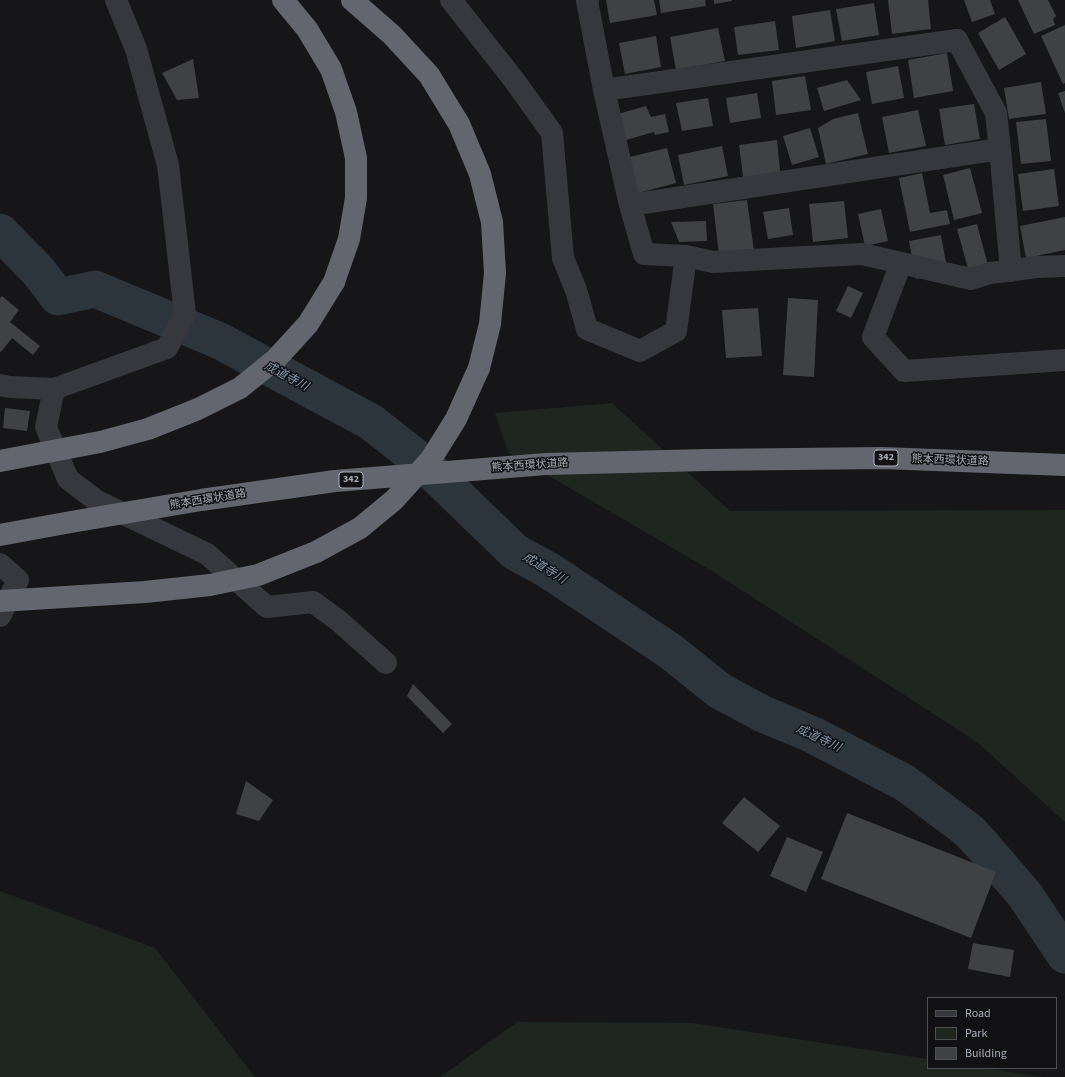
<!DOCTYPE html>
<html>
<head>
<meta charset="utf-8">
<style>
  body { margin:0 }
  #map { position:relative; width:1065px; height:1077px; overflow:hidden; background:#161618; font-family:"Source Sans 3",sans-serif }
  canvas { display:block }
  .legend { position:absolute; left:927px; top:997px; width:130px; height:72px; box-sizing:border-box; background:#111113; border:1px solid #4d4f55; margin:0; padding:5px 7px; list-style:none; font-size:12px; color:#a8adb8 }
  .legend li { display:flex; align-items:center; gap:8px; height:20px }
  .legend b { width:20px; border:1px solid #4d4f55 }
</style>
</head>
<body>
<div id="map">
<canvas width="1065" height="1077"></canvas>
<ul class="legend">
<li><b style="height:5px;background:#37383d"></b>Road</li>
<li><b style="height:11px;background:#1e261f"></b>Park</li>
<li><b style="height:11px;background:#404145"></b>Building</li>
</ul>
</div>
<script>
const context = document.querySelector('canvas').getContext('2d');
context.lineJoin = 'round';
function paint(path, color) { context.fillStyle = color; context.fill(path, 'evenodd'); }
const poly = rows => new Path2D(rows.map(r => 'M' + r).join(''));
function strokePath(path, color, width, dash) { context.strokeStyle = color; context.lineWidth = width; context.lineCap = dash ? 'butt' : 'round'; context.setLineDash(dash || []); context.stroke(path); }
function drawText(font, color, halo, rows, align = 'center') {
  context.font = font + ' "Source Sans 3","Noto Sans JP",sans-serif'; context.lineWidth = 3; context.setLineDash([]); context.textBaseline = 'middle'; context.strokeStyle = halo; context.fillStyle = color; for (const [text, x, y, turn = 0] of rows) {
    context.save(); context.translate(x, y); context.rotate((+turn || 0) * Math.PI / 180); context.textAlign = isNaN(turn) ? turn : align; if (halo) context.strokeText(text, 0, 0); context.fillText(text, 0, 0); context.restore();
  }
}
paint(poly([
  [612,403,730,511,1065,510,1065,822,977,742,712,571,508,452,495,413],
  [0,891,155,948,255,1077,0,1077],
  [517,1022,692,1023,928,1059,928,1068,984,1068,1043,1077,440,1077]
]), '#1e261f');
strokePath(poly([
  [0,232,39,272,58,297,95,289,220,341,371,422,423,463,515,552,548,570,670,651,720,691,763,714,813,735,905,783,968,830,983,846,1025,895,1065,955]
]), '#2c353c', 37);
paint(poly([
  [606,0,654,0,657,15,610,23],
  [659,0,705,0,706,6,661,13],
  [714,0,732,0,732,1,714,4],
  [888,0,928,0,931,29,892,34],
  [964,0,990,0,995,14,972,22],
  [1018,0,1048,0,1056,16,1053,19,1055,25,1034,34],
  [874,3,879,35,842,41,836,9],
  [830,10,835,41,796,48,792,16],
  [1005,17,1026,54,999,70,978,33],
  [775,21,779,50,738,55,734,27],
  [1065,25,1065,83,1063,84,1041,36],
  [718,28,725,61,676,70,670,37],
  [656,36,661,67,625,74,619,43],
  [947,53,953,91,914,98,908,60],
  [193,59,199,98,177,100,162,73],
  [898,66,904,98,872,104,866,72],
  [805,76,811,110,776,115,772,81],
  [847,80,861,100,824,111,817,88],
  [1041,82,1046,114,1009,119,1004,88],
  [1065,91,1065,113,1058,93],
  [757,93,761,118,730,123,726,98],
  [708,98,713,126,682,131,676,103],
  [974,104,980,139,945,145,939,109],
  [646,106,651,117,665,114,669,132,655,135,654,132,626,140,618,114],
  [918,110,926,146,889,153,882,117],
  [858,113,868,154,826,164,818,128,833,119],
  [1046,119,1051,161,1021,164,1016,122],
  [810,128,819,157,792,165,783,136],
  [777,140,781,180,744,184,739,145],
  [722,146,728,176,684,185,678,155],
  [667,148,676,183,638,193,629,157],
  [970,168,982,213,954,220,943,175],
  [1054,169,1059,206,1023,211,1018,174],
  [922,173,930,213,947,210,950,224,910,232,899,178],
  [747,200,754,251,719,255,713,204],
  [844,201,848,238,813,242,809,204],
  [789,208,793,235,768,239,763,212],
  [881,209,888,241,865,246,858,214],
  [1065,217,1065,250,1026,258,1020,226],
  [706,221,707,241,679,242,671,222],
  [977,224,990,273,971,279,957,229],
  [941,235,948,273,916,279,909,241],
  [848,286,863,293,851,318,836,311],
  [2,296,19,310,10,322,40,346,33,355,12,338,1,352,0,351,0,298],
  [788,298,818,300,814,377,783,375],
  [758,308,762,356,726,358,722,310],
  [5,408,30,411,27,431,3,428],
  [413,684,452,724,443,733,407,696],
  [246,781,273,800,259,821,236,814],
  [744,797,780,826,758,852,722,823],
  [847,813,996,872,971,938,821,879],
  [787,837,823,852,806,892,770,876],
  [973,943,1014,950,1010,977,968,969]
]), '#404145');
strokePath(poly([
  [451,0,514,80,552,133,563,258,576,290,587,329,640,351,676,331,686,256],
  [588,0,587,1,604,90,630,205,644,254,686,256,713,262,862,254,971,279,990,273,1037,267,1065,266],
  [604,90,957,40,996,113,1000,149,1011,271],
  [630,205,1000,149],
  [901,263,873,337,904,371,1065,360],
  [0,385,10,387,54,389,167,348,185,314,168,165,136,49,116,0],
  [54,389,46,427,68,479,97,501,207,554,267,607,313,602,339,621,386,663],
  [0,564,18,580,0,616]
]), '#37383d', 22);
strokePath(poly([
  [283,0,307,29,331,69,346,112,356,158,356,198,349,239,334,282],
  [352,0,392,35,429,75,459,124,480,174,492,222,495,273,490,324,479,368],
  [706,460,882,458,1065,465]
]), '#63666e', 22);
strokePath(poly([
  [0,461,100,442,148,429,198,409,240,388,276,359,308,324,334,282],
  [0,535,71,522,201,500,335,481,546,464,706,460],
  [0,601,145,592,210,585,258,575,316,552,360,528,394,500,431,459,456,419,479,368]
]), '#63666e', 22);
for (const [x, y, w] of [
  [886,458,24],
  [351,480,24]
]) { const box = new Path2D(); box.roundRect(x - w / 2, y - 8, w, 16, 3); context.fillStyle = '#111113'; context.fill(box); strokePath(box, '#a8adb8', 1); }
drawText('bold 10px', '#a8adb8', null, [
  ["342",886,458],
  ["342",351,480]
]);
drawText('11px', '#a8adb8', '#111113', [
  ["熊本西環状道路",950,461,2],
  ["熊本西環状道路",530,466,-4],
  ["熊本西環状道路",208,500,-9]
]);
drawText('italic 12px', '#7f9bb3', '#111113', [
  ["成道寺川",286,377,28],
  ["成道寺川",544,569,31],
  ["成道寺川",818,739,25]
]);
</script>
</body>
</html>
